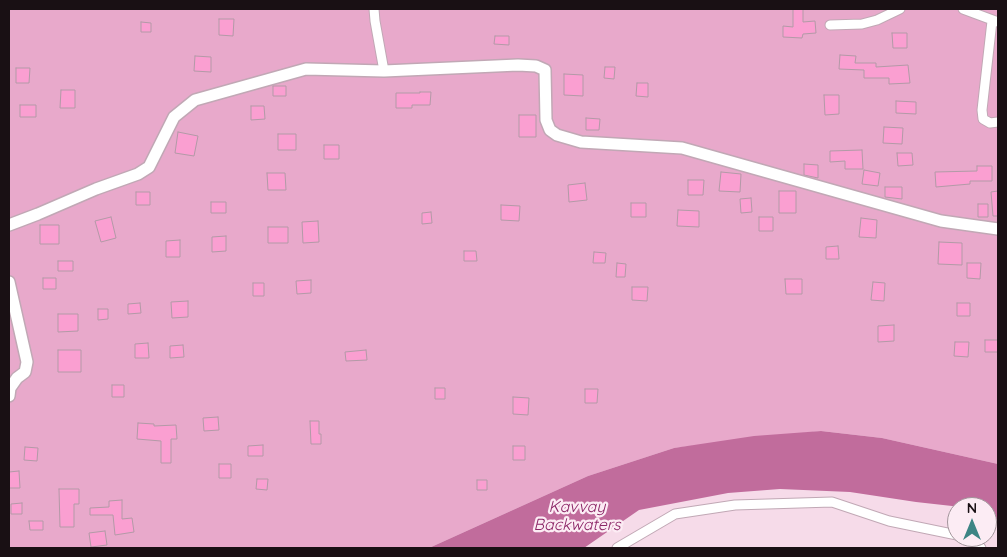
<!DOCTYPE html>
<html>
<head>
<meta charset="utf-8">
<style>
  body { margin:0 }
  #map { position:relative; width:1007px; height:557px; overflow:hidden; background:#f6dbe9; font-family:Quicksand,sans-serif }
  canvas { display:block }
  .frame { position:absolute; inset:0; border:10px solid #191014; pointer-events:none }
  .north { position:absolute; left:947px; top:497px; width:50px; height:50px; box-sizing:border-box; background:#fcecf4; border:1px solid #a1949a; border-radius:50%; rotate:0deg; font-size:14px; font-weight:700; line-height:20px; text-align:center; color:#191014 }
  .north::after { content:''; display:block; margin:auto; width:18px; height:22px; background:#3d8585; clip-path:polygon(50% 0,100% 100%,50% 72%,0 100%) }
</style>
</head>
<body>
<div id="map">
<canvas width="1007" height="557"></canvas>
<div class="frame"></div>
<div class="north">N</div>
</div>
<script>
const context = document.querySelector('canvas').getContext('2d');
context.lineJoin = 'round';
function paint(path, color) { context.fillStyle = color; context.fill(path, 'evenodd'); }
const poly = rows => new Path2D(rows.map(r => 'M' + r).join(''));
function strokePath(path, color, width, dash) { context.strokeStyle = color; context.lineWidth = width; context.lineCap = dash ? 'butt' : 'round'; context.setLineDash(dash || []); context.stroke(path); }
function drawText(font, color, halo, rows, align = 'center') {
  context.font = font + ' Quicksand,sans-serif'; context.lineWidth = 4.5; context.setLineDash([]); context.textBaseline = 'middle'; context.strokeStyle = halo; context.fillStyle = color; for (const [text, x, y, turn = 0] of rows) {
    context.save(); context.translate(x, y); context.rotate((+turn || 0) * Math.PI / 180); context.textAlign = isNaN(turn) ? turn : align; if (halo) context.strokeText(text, 0, 0); context.fillText(text, 0, 0); context.restore();
  }
}
paint(poly([
  [9,9,998,9,998,464,882,438,821,431,674,448,588,476,429,548,9,548]
]), '#e8a9cb');
paint(poly([
  [821,431,882,438,998,464,998,520,987,515,987,507,961,507,916,502,850,492,780,489,728,493,639,510,584,548,429,548,588,476,674,448,754,436]
]), '#c16c9c');
const building = poly([
  [793,9,803,9,803,22,815,21,816,33,803,34,802,38,783,37,783,26,793,27,793,9],
  [219,19,234,19,233,36,219,35,219,19],
  [141,22,151,23,151,32,141,32,141,22],
  [892,33,907,33,907,48,893,48,892,33],
  [495,36,509,36,509,45,494,44,495,36],
  [840,55,856,56,855,63,876,63,876,67,908,65,910,83,889,84,889,78,864,78,864,70,839,69,840,55],
  [195,56,211,57,211,72,194,71,195,56],
  [605,67,615,67,614,79,604,78,605,67],
  [16,68,30,68,29,83,16,83,16,68],
  [564,74,583,75,583,96,564,95,564,74],
  [637,83,648,83,648,97,636,96,637,83],
  [273,86,286,86,286,96,273,96,273,86],
  [61,90,75,90,75,108,60,108,61,90],
  [420,92,431,92,430,105,412,105,412,108,396,108,396,93,420,93,420,92],
  [824,95,839,95,839,114,825,115,824,95],
  [896,101,916,102,916,114,896,113,896,101],
  [20,105,36,105,36,117,20,117,20,105],
  [251,106,264,106,265,119,251,120,251,106],
  [519,115,536,115,536,137,519,137,519,115],
  [586,118,600,119,599,130,586,130,586,118],
  [884,127,903,128,902,144,883,143,884,127],
  [178,132,198,136,194,156,175,153,178,132],
  [278,134,296,134,296,150,278,150,278,134],
  [324,145,339,145,339,159,324,159,324,145],
  [862,150,863,169,845,169,845,161,830,162,830,151,862,150],
  [897,153,912,153,913,165,898,166,897,153],
  [804,164,818,165,818,178,804,175,804,164],
  [977,166,992,166,992,181,970,181,970,184,936,187,935,172,977,171,977,166],
  [864,170,880,173,878,186,862,184,864,170],
  [721,172,741,174,740,192,719,191,721,172],
  [267,173,285,173,286,190,268,190,267,173],
  [688,180,704,180,703,195,688,195,688,180],
  [585,183,587,200,569,202,568,185,585,183],
  [885,187,902,187,902,199,885,197,885,187],
  [779,191,796,191,796,213,779,213,779,191],
  [998,191,998,216,993,216,991,192,998,191],
  [136,192,150,192,150,205,136,205,136,192],
  [751,198,752,212,741,213,740,199,751,198],
  [211,202,226,202,226,213,211,213,211,202],
  [631,203,646,203,646,217,631,217,631,203],
  [978,204,988,204,988,217,978,217,978,204],
  [501,205,520,206,519,221,501,220,501,205],
  [678,210,699,211,699,227,677,226,678,210],
  [431,212,432,223,422,224,422,213,431,212],
  [111,217,116,238,101,242,95,221,111,217],
  [759,217,773,217,773,231,759,231,759,217],
  [861,218,877,220,876,238,859,237,861,218],
  [318,221,319,242,303,243,302,222,318,221],
  [40,225,59,225,59,244,40,244,40,225],
  [268,227,288,227,288,243,268,243,268,227],
  [226,236,226,251,212,252,212,237,226,236],
  [180,240,180,257,166,257,166,241,180,240],
  [939,242,962,243,962,265,938,264,939,242],
  [838,246,839,259,826,259,826,247,838,246],
  [464,251,476,251,477,261,464,261,464,251],
  [594,252,606,253,605,263,593,263,594,252],
  [58,261,73,261,73,271,58,271,58,261],
  [617,263,626,264,625,277,616,277,617,263],
  [967,263,981,263,980,279,967,278,967,263],
  [43,278,56,278,56,289,43,289,43,278],
  [785,279,802,279,802,294,786,294,785,279],
  [311,280,311,293,297,294,296,281,311,280],
  [873,282,885,283,884,301,871,300,873,282],
  [253,283,264,283,264,296,253,296,253,283],
  [632,287,648,287,647,301,632,300,632,287],
  [188,301,188,317,172,318,171,302,188,301],
  [140,303,141,313,128,314,128,304,140,303],
  [957,303,970,303,970,316,957,316,957,303],
  [98,309,108,309,108,319,98,320,98,309],
  [58,314,78,314,78,331,58,332,58,314],
  [894,325,894,341,878,342,878,326,894,325],
  [985,340,998,340,998,352,985,352,985,340],
  [955,342,969,342,968,357,954,356,955,342],
  [148,343,149,358,135,358,135,344,148,343],
  [183,345,184,357,170,358,170,346,183,345],
  [58,350,81,350,81,372,58,372,58,350],
  [366,350,367,360,346,361,345,352,366,350],
  [112,385,124,385,124,397,112,397,112,385],
  [435,388,445,388,445,399,435,399,435,388],
  [585,389,598,389,597,403,585,403,585,389],
  [513,397,529,398,528,415,513,414,513,397],
  [218,417,219,430,204,431,203,418,218,417],
  [310,421,319,421,319,434,321,434,321,444,311,444,310,421],
  [138,423,154,424,154,426,176,425,177,439,171,439,171,463,161,463,161,441,137,439,138,423],
  [263,445,263,456,248,456,248,446,263,445],
  [513,446,525,446,525,460,513,460,513,446],
  [25,447,38,448,37,461,24,460,25,447],
  [219,464,231,464,231,478,219,478,219,464],
  [19,471,20,488,9,488,9,472,19,471],
  [257,479,268,479,267,490,256,489,257,479],
  [477,480,487,480,487,490,477,490,477,480],
  [59,489,79,489,79,504,74,504,74,527,60,527,59,489],
  [122,500,122,519,132,518,134,532,115,535,113,515,90,515,90,508,109,507,109,501,122,500],
  [22,503,22,514,11,514,11,504,22,503],
  [29,521,43,521,43,530,30,530,29,521],
  [105,531,107,545,91,547,89,533,105,531]
]);
paint(building, '#fa9fd1');
strokePath(building, '#b39aa7', 1);
const minor = poly([
  [374,9,375,21,384,71],
  [963,9,998,22],
  [992,21,982,110,983,119,990,123,998,122],
  [830,25,862,24,877,20,900,9],
  [965,537,972,539,981,548],
  [617,548,675,514,735,505,832,502,889,521,957,535]
]);
const tertiary = poly([
  [9,225,38,214,96,189,138,174,149,167,174,117,195,100,306,69,384,71,518,65,536,66,545,70,546,120,550,130,557,135,581,142,682,148,941,221,998,229],
  [9,282,27,362,25,372,17,378,10,388,9,396]
]);
strokePath(minor, '#c1a8b5', 11);
strokePath(tertiary, '#c1a8b5', 14);
strokePath(minor, '#fff', 9);
strokePath(tertiary, '#fff', 11);
drawText('italic 16px', '#8c2667', '#fcecf4', [
  ["Kavvay",577,507],
  ["Backwaters",577,525]
]);
</script>
</body>
</html>
